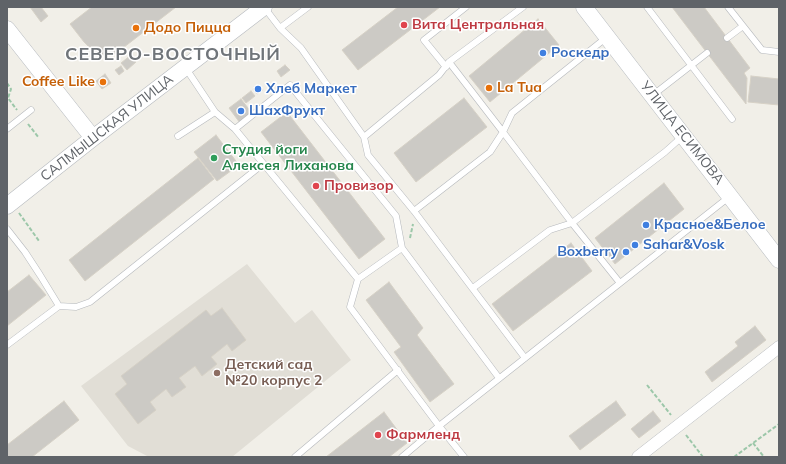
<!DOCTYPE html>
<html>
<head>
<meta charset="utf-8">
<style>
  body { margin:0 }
  #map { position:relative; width:786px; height:464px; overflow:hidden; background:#f1efe8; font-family:Mulish,sans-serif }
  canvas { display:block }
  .frame { position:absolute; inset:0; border:8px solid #5f6368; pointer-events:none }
</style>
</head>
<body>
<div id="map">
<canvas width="786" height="464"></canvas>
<div class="frame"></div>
</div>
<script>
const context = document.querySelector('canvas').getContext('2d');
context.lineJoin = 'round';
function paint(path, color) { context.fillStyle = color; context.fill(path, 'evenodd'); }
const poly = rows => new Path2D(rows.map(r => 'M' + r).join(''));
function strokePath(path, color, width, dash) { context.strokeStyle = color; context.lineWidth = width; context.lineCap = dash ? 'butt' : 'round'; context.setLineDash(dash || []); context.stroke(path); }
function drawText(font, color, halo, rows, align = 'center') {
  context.font = font + ' Mulish,sans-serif'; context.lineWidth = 3; context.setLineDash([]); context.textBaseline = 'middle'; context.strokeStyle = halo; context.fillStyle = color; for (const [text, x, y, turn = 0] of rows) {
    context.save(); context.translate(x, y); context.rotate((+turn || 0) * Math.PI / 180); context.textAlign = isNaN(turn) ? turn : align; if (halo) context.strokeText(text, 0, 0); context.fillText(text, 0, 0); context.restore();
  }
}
paint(poly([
  [247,264,295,323,312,310,351,360,232,457,149,457,128,446,81,386]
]), '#e1ded6');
const building = poly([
  [30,7,41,7,48,16,41,22,30,7],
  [92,7,176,7,119,51,112,55,108,56,100,54,92,50,84,42,70,24,92,7],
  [398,7,440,7,358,70,342,50,398,7],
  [672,7,704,7,750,68,744,73,747,78,746,104,672,7],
  [538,19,559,45,490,102,469,76,538,19],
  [131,55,136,62,127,70,121,63,131,55],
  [285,65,290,70,281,77,277,71,285,65],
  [121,66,124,71,119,75,115,70,121,66],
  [105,74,111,83,102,89,96,81,105,74],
  [751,76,779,79,779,105,748,102,751,76],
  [259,85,263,90,257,94,253,89,259,85],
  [251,91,255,96,246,103,242,98,251,91],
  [464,98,487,127,416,182,394,153,464,98],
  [241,99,252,113,240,123,229,108,241,99],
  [287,112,385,239,359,259,261,132,287,112],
  [216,135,239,165,217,181,194,152,216,135],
  [198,158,214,179,85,281,69,260,198,158],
  [664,183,684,209,615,264,595,238,664,183],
  [571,243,592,271,513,331,492,304,571,243],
  [29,275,46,295,7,326,7,292,29,275],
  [389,282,423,328,417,335,454,384,430,402,394,352,401,347,366,300,389,282],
  [222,308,246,340,232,351,227,344,211,357,217,364,202,376,195,366,179,378,186,387,172,397,166,389,150,402,156,410,138,424,115,394,127,384,121,376,206,310,211,316,222,308],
  [755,326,766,340,712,382,705,372,738,346,735,342,755,326],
  [64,401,79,420,32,457,7,457,7,445,64,401],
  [616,401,626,415,580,450,569,436,616,401],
  [653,411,661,421,639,438,631,429,653,411],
  [384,412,407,443,389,457,326,457,384,412]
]);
paint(building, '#cccac5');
strokePath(building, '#d6d1c6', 1);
const lane = poly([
  [264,7,280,28,301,48,364,137],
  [523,7,449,62,439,75,364,137,368,155,414,211,525,358],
  [647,7,732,119],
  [728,7,762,50,779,52],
  [280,28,308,7],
  [607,37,512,113,503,132,572,223,620,283],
  [727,38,743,26],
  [185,67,215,112,235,129,358,279,350,307,439,426,402,457],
  [446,67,424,40,466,7],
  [653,95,707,53],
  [7,129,31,110],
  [235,129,290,85,396,216,402,248],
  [178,136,215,112],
  [414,211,490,152,503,132,449,62],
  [7,229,25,252,40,275,59,306,7,345],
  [358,279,402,248,499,378],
  [473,288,550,230,572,223,665,152,683,136],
  [59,306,76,307,90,302,263,164],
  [295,457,398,370],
  [464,457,439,426,729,197]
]);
const street = poly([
  [638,457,779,347]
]);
const secondary = poly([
  [584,7,779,260],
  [7,29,93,138],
  [7,206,93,138,264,7]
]);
strokePath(lane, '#b5b8bc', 7);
strokePath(street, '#b5b8bc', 13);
strokePath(secondary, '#b6babf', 17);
strokePath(poly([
  [7,83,11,89,8,98,17,110],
  [28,124,39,138],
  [19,213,39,241],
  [410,238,413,224],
  [647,385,671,415],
  [686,435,703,457],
  [753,443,764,457],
  [734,457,779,424]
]), '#9cc7a9', 2, [4, 2]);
strokePath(lane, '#fff', 6);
strokePath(street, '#fff', 12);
strokePath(secondary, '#fff', 16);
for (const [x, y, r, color] of [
  [404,25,4,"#e0444e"],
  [136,28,4,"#e8710a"],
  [543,53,4,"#3f7fe0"],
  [103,82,4,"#e8710a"],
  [489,88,4,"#e8710a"],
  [258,89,4,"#3f7fe0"],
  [241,111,4,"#3f7fe0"],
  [214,158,4,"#2e9e5b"],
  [316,186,4,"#e0444e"],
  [646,225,4,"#3f7fe0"],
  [635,245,4,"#3f7fe0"],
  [626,252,4,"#3f7fe0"],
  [217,373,4,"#8d6e63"],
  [378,435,4,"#e0444e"]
]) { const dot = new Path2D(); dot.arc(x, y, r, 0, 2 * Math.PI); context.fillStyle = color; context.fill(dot); strokePath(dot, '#fff', 1.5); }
drawText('bold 14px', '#be3a42', '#fff', [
  ["Вита Центральная",412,25],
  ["Провизор",324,186],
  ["Фармленд",386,435]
], 'left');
drawText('bold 14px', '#c56008', '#fff', [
  ["Додо Пицца",144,28],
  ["Coffee Like",95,82,"right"],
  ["La Tua",497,88]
], 'left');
drawText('bold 14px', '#366cbe', '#fff', [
  ["Роскедр",551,53],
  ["Хлеб Маркет",266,89],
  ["ШахФрукт",249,111],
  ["Красное&Белое",654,225],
  ["Sahar&Vosk",643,245],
  ["Boxberry",618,252,"right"]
], 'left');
drawText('14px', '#5f6368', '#fff', [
  ["САЛМЫШСКАЯ УЛИЦА",107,128,-38],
  ["УЛИЦА ЕСИМОВА",682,133,52]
]);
drawText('bold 14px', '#27864d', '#fff', [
  ["Студия йоги",222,150],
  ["Алексея Лиханова",222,166]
], 'left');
drawText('bold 14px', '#785e54', '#fff', [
  ["Детский сад",225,365],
  ["№20 корпус 2",225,381]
], 'left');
context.letterSpacing = '1px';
drawText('bold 18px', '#70757a', '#fff', [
  ["СЕВЕРО-ВОСТОЧНЫЙ",173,55]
]);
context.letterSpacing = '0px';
</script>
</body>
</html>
